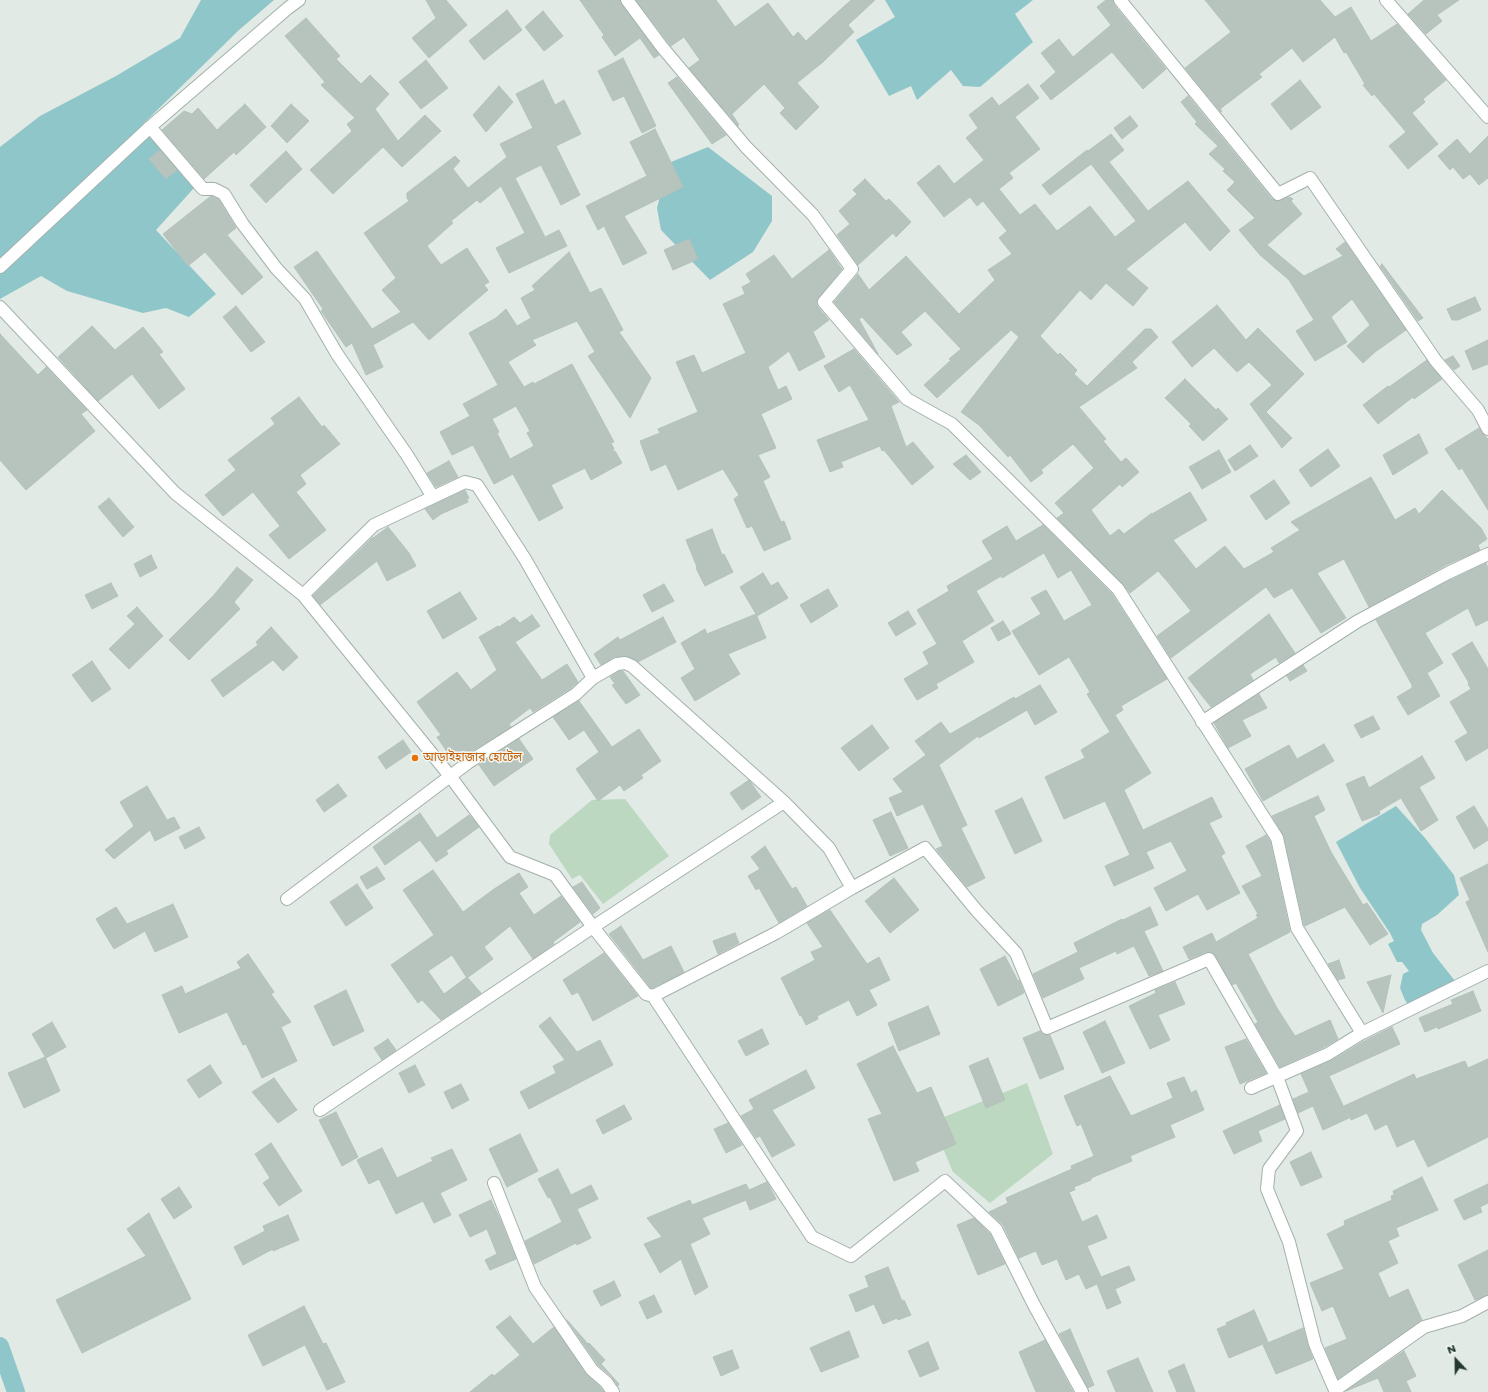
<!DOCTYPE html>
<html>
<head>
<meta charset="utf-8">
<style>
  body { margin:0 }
  #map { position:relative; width:1488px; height:1392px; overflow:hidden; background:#e1eae5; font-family:Poppins,sans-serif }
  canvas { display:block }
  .north { position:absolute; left:1436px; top:1340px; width:40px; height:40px; -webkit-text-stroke:3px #f1f7f3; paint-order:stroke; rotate:338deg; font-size:11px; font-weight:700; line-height:16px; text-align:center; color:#233830 }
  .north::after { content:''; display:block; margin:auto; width:14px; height:18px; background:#233830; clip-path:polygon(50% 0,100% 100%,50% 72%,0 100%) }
</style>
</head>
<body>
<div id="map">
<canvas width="1488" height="1392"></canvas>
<div class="north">N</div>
</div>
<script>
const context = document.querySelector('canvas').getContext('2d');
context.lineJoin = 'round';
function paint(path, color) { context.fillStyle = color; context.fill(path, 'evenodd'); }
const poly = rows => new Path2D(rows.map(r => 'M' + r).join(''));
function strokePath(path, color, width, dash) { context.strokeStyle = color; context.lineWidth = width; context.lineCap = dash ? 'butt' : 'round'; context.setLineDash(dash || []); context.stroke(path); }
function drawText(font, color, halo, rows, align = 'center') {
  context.font = font + ' Poppins,"Noto Sans Bengali",sans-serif'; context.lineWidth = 3; context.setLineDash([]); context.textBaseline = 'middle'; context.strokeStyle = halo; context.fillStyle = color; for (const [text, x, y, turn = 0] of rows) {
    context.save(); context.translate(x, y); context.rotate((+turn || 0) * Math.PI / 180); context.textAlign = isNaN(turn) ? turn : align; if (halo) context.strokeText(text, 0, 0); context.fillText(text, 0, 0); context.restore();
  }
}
paint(poly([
  [625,799,669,856,603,904,580,875,572,879,549,844,550,835,592,800],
  [1027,1083,1053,1154,990,1203,953,1172,932,1122]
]), '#bcd8c1');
paint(poly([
  [201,0,274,0,239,30,143,124,194,188,156,230,216,294,189,317,166,308,143,313,67,291,41,276,0,299,0,147,40,116,116,76,180,38],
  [885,0,1033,0,1015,14,1033,42,980,87,963,86,951,70,917,100,911,86,889,96,856,40,895,17],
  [708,147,772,196,772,221,753,252,710,280,661,230,657,208,663,185,671,162],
  [1396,806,1425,838,1454,875,1459,895,1437,915,1422,924,1421,930,1433,953,1455,981,1409,1006,1405,1000,1400,988,1403,974,1409,971,1402,962,1397,962,1388,944,1394,941,1390,933,1360,888,1336,842]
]), '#8fc6c9');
strokePath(poly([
  [0,1346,16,1392]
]), '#8fc6c9', 18);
const building = poly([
  [426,0,446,0,467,25,429,58,412,38,436,18,426,0],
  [580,0,620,0,621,4,659,55,654,58,640,38,615,56,602,37,604,35,580,0],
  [636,0,716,0,735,27,768,3,793,37,798,32,806,41,851,0,875,0,848,25,854,32,823,62,797,83,819,107,796,130,780,113,785,108,764,84,732,114,739,125,738,126,689,68,700,60,684,37,671,46,636,0],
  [1106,0,1113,0,1114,5,1166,69,1143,89,1112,52,1051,100,1040,86,1056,72,1041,53,1059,39,1073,57,1111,25,1097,7,1106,0],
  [1205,0,1320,0,1335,17,1351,7,1371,41,1397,24,1446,80,1423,99,1425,102,1412,113,1438,144,1408,169,1389,146,1406,132,1374,94,1372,96,1363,85,1365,84,1346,52,1344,53,1335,37,1303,62,1292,48,1259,74,1262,77,1220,109,1222,111,1221,112,1185,68,1231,32,1205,0],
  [1424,0,1459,0,1437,15,1442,21,1426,34,1408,14,1424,0],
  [507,10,522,30,484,60,469,41,507,10],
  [543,11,563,36,544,51,525,27,543,11],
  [306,18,340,56,336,59,361,84,370,75,389,94,375,109,398,141,425,115,441,131,402,167,383,147,333,194,310,170,352,131,347,124,355,118,321,85,325,82,285,36,306,18],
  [623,58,656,126,642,133,624,96,613,101,598,71,623,58],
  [426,60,448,88,421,109,399,82,426,60],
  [677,77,726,135,712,144,668,83,677,77],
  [543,80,555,105,564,100,581,134,556,146,580,195,561,205,541,165,515,178,545,237,559,230,567,246,509,273,496,248,525,233,501,186,480,203,477,200,451,221,453,223,427,246,441,265,467,248,489,282,484,285,488,290,429,340,413,322,373,345,383,367,366,375,352,343,346,347,321,311,323,309,294,267,317,251,372,329,401,312,382,290,396,278,364,233,409,201,407,198,407,193,455,156,460,161,453,169,468,188,507,157,500,144,533,128,516,94,543,80],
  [1300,80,1321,107,1291,130,1271,104,1300,80],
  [1028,84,1039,98,1015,117,1040,149,1009,173,1013,178,999,189,1020,215,1035,204,1057,231,1090,206,1115,237,1136,221,1091,164,1050,195,1042,185,1087,150,1088,151,1111,134,1124,150,1109,162,1148,211,1188,181,1230,231,1210,251,1185,222,1126,269,1148,288,1133,306,1106,283,1091,300,1080,290,1040,336,1058,355,1060,353,1077,370,1074,374,1087,386,1145,329,1151,329,1158,337,1132,362,1137,368,1079,407,1106,439,1103,441,1121,462,1126,458,1139,472,1122,487,1120,484,1091,510,1110,536,1119,529,1124,534,1152,513,1152,514,1190,492,1207,520,1173,540,1196,569,1225,546,1244,569,1274,552,1271,548,1300,530,1291,522,1371,477,1395,520,1415,508,1419,514,1442,490,1481,528,1487,539,1478,545,1480,550,1444,566,1369,607,1344,559,1317,573,1346,618,1321,633,1292,588,1274,598,1266,587,1171,658,1157,636,1191,611,1167,581,1158,571,1130,593,1123,584,1057,518,1064,513,1055,503,1094,468,1073,444,1041,470,1043,473,1031,482,1010,455,1008,457,979,425,961,412,1019,337,1011,330,937,398,924,385,951,360,949,359,961,349,925,311,901,332,912,345,897,355,862,317,859,319,878,354,834,302,858,274,869,290,906,256,959,314,995,280,988,270,1012,254,999,238,1007,231,983,201,977,206,970,197,944,217,917,183,939,165,954,184,984,160,966,138,978,128,969,115,992,97,999,106,1028,84],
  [499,86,513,102,486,132,473,115,499,86],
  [1188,96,1272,199,1278,201,1289,197,1293,199,1291,201,1302,214,1267,245,1304,276,1343,256,1336,249,1345,242,1406,330,1375,352,1363,363,1347,346,1370,325,1352,299,1331,317,1347,342,1315,361,1296,331,1314,320,1289,280,1260,255,1239,230,1255,218,1227,190,1235,182,1223,171,1225,169,1209,154,1218,146,1195,124,1197,122,1181,102,1188,96],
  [245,104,266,127,236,155,234,152,204,179,162,130,184,111,192,114,198,108,217,130,245,104],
  [291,104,309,121,287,143,271,126,291,104],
  [1130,116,1138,126,1122,139,1114,128,1130,116],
  [655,129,683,187,624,216,647,253,623,265,604,226,598,230,586,206,647,176,630,142,655,129],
  [1488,136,1488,178,1479,185,1470,174,1463,179,1453,167,1450,170,1438,156,1457,139,1470,154,1488,136],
  [160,150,177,170,166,179,149,159,160,150],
  [286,151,302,169,266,203,250,185,286,151],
  [865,179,886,201,889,199,911,222,896,237,893,233,858,265,837,235,850,224,839,211,857,194,853,190,865,179],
  [211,196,219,200,236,228,227,235,263,277,242,295,205,252,188,266,163,234,211,196],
  [689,239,698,259,673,270,664,250,689,239],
  [829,250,842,269,817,301,818,307,829,320,813,332,825,357,799,371,789,351,768,367,778,390,786,386,792,399,761,414,776,448,758,455,770,477,763,481,781,522,784,521,791,539,764,551,752,526,747,528,734,499,739,495,723,469,678,490,666,464,651,471,640,441,660,433,658,429,698,412,676,362,694,355,702,373,746,353,723,304,745,294,742,287,751,282,746,274,774,255,792,279,829,250],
  [569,252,590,293,601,288,623,330,619,332,651,378,630,418,588,356,595,352,577,321,532,340,536,345,508,362,524,387,533,382,534,384,572,364,614,442,611,443,614,449,612,452,615,451,622,463,591,480,585,468,551,485,563,508,539,521,513,474,494,484,473,445,452,455,440,432,470,416,463,404,498,385,469,333,496,318,506,309,517,326,531,318,521,298,535,290,532,286,569,252],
  [516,406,530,431,527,433,534,446,510,459,497,433,499,432,492,419,516,406],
  [1382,264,1423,318,1418,321,1380,266,1382,264],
  [1475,297,1481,310,1458,320,1452,320,1447,309,1475,297],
  [1217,305,1246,340,1258,328,1304,374,1266,412,1292,438,1282,448,1250,404,1272,385,1249,362,1237,372,1214,348,1192,367,1172,342,1217,305],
  [236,306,265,342,251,352,223,317,236,306],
  [92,326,115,350,143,327,163,352,159,354,185,389,159,409,132,374,98,401,58,357,92,326],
  [0,334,38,375,46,367,87,410,81,414,95,431,26,490,0,460,0,334],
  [1488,340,1488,364,1473,370,1465,351,1488,340],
  [854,349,899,402,891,406,906,447,913,442,934,467,912,485,884,450,882,451,880,446,841,462,843,467,830,472,817,440,869,420,850,385,839,392,824,366,854,349],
  [1453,356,1460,366,1454,370,1445,360,1453,356],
  [1427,360,1442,379,1414,399,1413,397,1378,424,1363,405,1388,386,1389,387,1427,360],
  [1185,379,1216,410,1218,408,1228,419,1203,441,1189,426,1191,424,1165,398,1185,379],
  [299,397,322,427,324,425,340,444,300,475,306,484,296,492,326,530,289,559,269,535,280,526,253,492,223,516,205,495,236,470,228,460,275,424,271,418,299,397],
  [1479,428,1482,433,1488,439,1488,510,1462,468,1459,470,1445,449,1479,428],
  [1419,434,1428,453,1393,475,1383,455,1419,434],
  [1250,445,1258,456,1235,471,1228,460,1250,445],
  [1328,449,1340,466,1311,487,1299,470,1328,449],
  [1219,450,1231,472,1202,489,1189,467,1219,450],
  [966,455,981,472,970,480,953,464,966,455],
  [449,461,458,477,436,487,427,473,449,461],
  [1274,480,1290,503,1266,520,1250,496,1274,480],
  [465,490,469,498,467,499,468,502,441,514,433,520,425,509,465,490],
  [109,498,134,527,123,537,98,507,109,498],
  [1043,525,1112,594,1167,679,1121,706,1123,710,1115,715,1151,773,1124,790,1143,830,1212,797,1222,817,1209,823,1225,853,1221,856,1240,893,1207,910,1198,894,1166,911,1154,888,1187,871,1171,841,1146,852,1154,868,1114,886,1105,866,1130,855,1105,801,1064,819,1045,777,1085,758,1081,750,1110,732,1087,694,1090,692,1069,657,1039,675,1012,631,1041,614,1031,598,1046,590,1064,621,1092,605,1071,570,1058,578,1044,553,1002,578,1001,576,976,591,994,621,962,641,974,662,936,684,938,688,917,700,904,679,929,664,923,652,937,644,917,610,949,591,947,586,993,559,982,541,1007,526,1016,541,1043,525],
  [388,527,409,553,416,566,387,581,377,561,320,605,313,596,373,537,373,538,388,527],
  [712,529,722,555,724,554,733,572,705,586,696,568,697,567,686,540,712,529],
  [151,555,157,568,140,577,134,564,151,555],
  [1486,563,1488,568,1488,620,1476,626,1468,608,1425,633,1443,663,1427,673,1440,696,1408,715,1397,697,1412,688,1412,685,1376,620,1451,580,1486,563],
  [237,567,253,580,234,602,240,609,189,660,169,640,214,595,237,567],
  [763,573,771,586,778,582,788,598,757,616,756,614,766,638,728,654,740,674,695,701,681,678,695,669,681,643,705,629,707,634,756,614,740,587,763,573],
  [111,583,118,596,92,609,85,595,111,583],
  [664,584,674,601,652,612,643,595,664,584],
  [828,589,838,606,811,623,800,605,828,589],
  [460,592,477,619,443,639,427,611,460,592],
  [137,607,163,636,129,669,109,649,135,624,127,616,137,607],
  [908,611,916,624,896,636,888,623,908,611],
  [1269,614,1295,653,1279,663,1276,657,1250,674,1253,680,1211,707,1188,678,1269,614],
  [532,615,540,626,515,642,542,680,567,664,578,682,571,688,533,712,530,708,509,724,511,727,454,762,437,737,441,735,417,702,457,672,471,690,497,670,479,637,498,626,499,627,514,617,520,623,532,615],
  [663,617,676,642,638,662,624,656,614,657,601,665,594,654,618,637,620,640,663,617],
  [1003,621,1011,634,998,641,991,628,1003,621],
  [271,627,298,657,283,671,273,660,223,697,211,680,258,645,256,642,271,627],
  [1472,642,1488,669,1488,748,1466,761,1455,741,1468,733,1450,702,1471,689,1468,684,1469,683,1452,654,1472,642],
  [92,661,111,689,92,702,72,675,92,661],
  [1303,665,1307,671,1290,681,1287,676,1303,665],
  [619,671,623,671,640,695,626,704,612,685,615,684,610,677,619,671],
  [1040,685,1057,712,1035,725,1027,710,979,738,978,736,939,765,967,825,961,828,985,878,967,887,936,849,943,846,923,804,897,816,889,798,903,792,893,779,926,755,915,741,941,722,950,734,1014,697,1015,699,1040,685],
  [1259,694,1267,708,1242,720,1251,736,1228,748,1214,723,1259,694],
  [579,701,612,747,639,729,661,761,641,775,643,778,624,791,620,785,598,801,576,769,599,752,584,730,569,740,553,717,579,701],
  [1373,716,1380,729,1361,738,1354,725,1373,716],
  [872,725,889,748,859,771,841,748,872,725],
  [519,739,533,759,494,786,479,765,519,739],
  [403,740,411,752,386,769,378,757,403,740],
  [1324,744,1334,761,1263,801,1245,769,1289,745,1297,759,1324,744],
  [1422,756,1435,778,1419,787,1438,820,1421,831,1401,798,1379,811,1380,814,1362,821,1346,784,1364,776,1369,788,1422,756],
  [749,780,761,797,742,810,730,793,749,780],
  [338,784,347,796,324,812,316,800,338,784],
  [147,786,167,820,174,817,180,828,155,841,150,830,114,859,105,850,134,826,120,802,147,786],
  [1318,796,1325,810,1314,816,1331,852,1363,905,1367,903,1388,934,1370,945,1345,907,1305,926,1304,925,1284,836,1272,816,1318,796],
  [1022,798,1042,841,1015,854,995,811,1022,798],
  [1474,806,1488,829,1488,840,1474,849,1456,817,1474,806],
  [891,812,908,848,890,856,873,820,891,812],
  [420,813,437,838,469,815,479,827,446,851,448,854,436,862,420,840,385,865,373,847,420,813],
  [199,827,205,838,185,849,179,837,199,827],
  [1266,835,1270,841,1290,932,1248,954,1277,1008,1295,1036,1330,1020,1338,1039,1324,1047,1280,1067,1255,1024,1258,1022,1236,983,1232,985,1215,955,1213,953,1206,952,1189,959,1183,947,1212,933,1216,942,1258,918,1256,915,1258,914,1242,886,1262,876,1246,846,1266,835],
  [765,846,792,889,796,887,807,906,779,923,759,888,756,890,748,876,760,869,751,857,765,846],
  [1488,864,1488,952,1466,902,1470,900,1460,878,1488,864],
  [377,867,385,879,367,889,360,877,377,867],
  [433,870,463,912,494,889,519,873,528,887,519,893,534,915,561,896,580,922,553,942,554,944,533,959,510,926,484,947,493,959,467,978,452,955,428,971,444,994,467,977,481,993,441,1020,422,1000,418,1003,391,965,434,935,403,890,433,870],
  [894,878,919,910,890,933,865,901,894,878],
  [582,882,600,908,593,914,573,887,582,882],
  [357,884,373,908,346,926,330,902,357,884],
  [173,904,188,937,155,952,145,931,114,949,96,919,116,907,127,924,173,904],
  [1150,907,1158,925,1144,931,1163,971,1149,976,1134,946,1117,954,1116,951,1079,968,1084,979,1043,998,1033,974,1078,952,1074,943,1122,919,1123,920,1150,907],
  [830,910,867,964,879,957,890,980,869,990,877,1005,857,1016,849,1000,817,1016,818,1019,806,1025,801,1015,800,1016,781,978,815,960,811,952,823,947,807,923,830,910],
  [621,926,643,960,671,946,684,972,652,988,650,987,609,934,621,926],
  [735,933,739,943,718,954,713,941,735,933],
  [604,953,638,996,593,1021,578,992,572,995,563,980,604,953],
  [248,954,274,992,271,994,291,1022,281,1027,297,1061,262,1078,246,1044,243,1045,227,1012,179,1033,162,995,182,986,185,994,241,968,237,962,248,954],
  [1005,956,1018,981,1019,980,1024,993,998,1006,980,969,1005,956],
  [1339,960,1345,978,1338,980,1328,964,1339,960],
  [1391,975,1383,1013,1367,982,1391,975],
  [1175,982,1185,1004,1158,1015,1170,1040,1150,1049,1129,1006,1156,993,1155,990,1175,982],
  [346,990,364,1031,333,1046,314,1006,346,990],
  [1473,991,1481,1011,1438,1029,1437,1027,1425,1032,1419,1018,1453,1004,1451,1000,1473,991],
  [928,1006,940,1034,899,1051,888,1023,928,1006],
  [550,1017,577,1052,600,1040,613,1065,529,1109,520,1092,556,1073,553,1066,565,1060,539,1026,550,1017],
  [1105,1021,1125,1063,1102,1073,1083,1032,1105,1021],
  [52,1022,66,1047,46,1058,32,1034,52,1022],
  [1392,1027,1400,1044,1329,1076,1349,1118,1323,1130,1313,1106,1298,1113,1293,1099,1309,1092,1301,1074,1331,1061,1366,1040,1392,1027],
  [762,1029,769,1044,746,1056,738,1041,762,1029],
  [1040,1031,1046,1035,1050,1035,1064,1069,1040,1079,1023,1038,1040,1031],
  [388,1039,396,1050,382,1060,374,1048,388,1039],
  [1246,1039,1266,1073,1240,1084,1225,1047,1246,1039],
  [893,1046,917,1093,931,1087,956,1144,915,1162,919,1171,894,1181,868,1119,882,1114,857,1064,893,1046],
  [45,1057,60,1091,24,1108,8,1073,45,1057],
  [988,1058,1005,1100,986,1108,969,1066,988,1058],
  [1488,1059,1488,1137,1428,1167,1414,1139,1397,1147,1387,1124,1375,1130,1367,1113,1351,1120,1344,1106,1414,1074,1416,1079,1465,1061,1468,1068,1488,1059],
  [210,1065,222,1083,199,1098,187,1080,210,1065],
  [415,1065,425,1085,409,1093,399,1073,415,1065],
  [806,1070,815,1088,772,1110,795,1145,772,1157,760,1136,756,1138,741,1116,754,1109,749,1100,806,1070],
  [1110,1076,1131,1116,1173,1098,1167,1083,1184,1077,1191,1093,1196,1090,1204,1110,1170,1125,1175,1137,1130,1156,1132,1161,1091,1178,1091,1180,1074,1187,1075,1190,1069,1192,1082,1222,1097,1215,1107,1238,1087,1246,1101,1277,1129,1266,1135,1280,1115,1289,1121,1303,1107,1309,1097,1284,1086,1289,1079,1274,1066,1280,1057,1259,1042,1265,1036,1251,1019,1258,1003,1225,989,1212,1008,1203,1006,1198,1072,1169,1071,1166,1094,1156,1081,1124,1077,1126,1064,1096,1110,1076],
  [274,1078,297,1110,278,1123,252,1092,274,1078],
  [461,1084,469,1100,452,1109,444,1092,461,1084],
  [624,1105,632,1119,603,1134,596,1120,624,1105],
  [1280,1105,1285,1119,1258,1131,1262,1141,1234,1154,1223,1131,1280,1105],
  [336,1112,358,1157,342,1166,319,1120,336,1112],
  [728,1123,742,1145,726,1153,714,1129,728,1123],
  [520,1134,538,1171,507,1187,489,1149,520,1134],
  [271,1143,302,1191,279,1206,263,1183,270,1178,255,1154,271,1143],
  [382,1148,397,1178,433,1161,431,1158,452,1149,467,1180,440,1193,451,1215,434,1223,423,1201,396,1214,379,1179,369,1184,357,1160,382,1148],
  [1311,1152,1322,1177,1301,1186,1290,1162,1311,1152],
  [558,1169,571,1195,591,1185,598,1199,577,1209,591,1238,577,1245,576,1243,534,1264,525,1241,562,1222,550,1197,548,1198,538,1179,558,1169],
  [1422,1177,1438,1210,1396,1228,1399,1236,1388,1241,1398,1263,1378,1273,1389,1298,1408,1289,1422,1320,1338,1379,1325,1348,1347,1339,1333,1306,1322,1311,1310,1283,1344,1269,1327,1234,1345,1225,1344,1221,1392,1200,1391,1196,1394,1195,1393,1191,1422,1177],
  [767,1182,776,1199,750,1210,746,1200,702,1218,710,1234,690,1244,708,1287,695,1295,681,1259,660,1273,644,1244,662,1237,647,1218,690,1200,692,1205,746,1184,749,1190,767,1182],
  [1488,1184,1488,1203,1480,1207,1482,1212,1464,1220,1454,1200,1488,1184],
  [179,1187,192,1207,174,1219,161,1199,179,1187],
  [491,1200,500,1219,516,1259,490,1270,485,1260,497,1254,487,1229,470,1237,459,1215,491,1200],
  [149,1213,191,1299,82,1353,56,1300,146,1256,127,1229,149,1213],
  [288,1215,299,1240,273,1251,273,1249,243,1265,234,1247,265,1231,263,1226,288,1215],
  [974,1218,990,1234,1005,1264,978,1275,957,1225,974,1218],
  [1488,1250,1488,1295,1475,1300,1458,1265,1488,1250],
  [888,1267,902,1301,904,1300,911,1315,898,1320,897,1318,883,1324,874,1304,856,1312,849,1295,869,1287,865,1276,888,1267],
  [614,1281,621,1296,601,1306,593,1291,614,1281],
  [654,1295,662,1312,647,1319,639,1302,654,1295],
  [304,1306,323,1344,326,1343,345,1382,327,1390,305,1345,263,1366,248,1335,304,1306],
  [1254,1310,1268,1342,1229,1358,1217,1329,1227,1325,1226,1323,1254,1310],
  [510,1316,533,1344,554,1327,586,1374,600,1387,604,1392,470,1392,492,1374,494,1376,520,1355,496,1327,510,1316],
  [567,1320,588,1344,589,1343,605,1360,601,1364,619,1384,618,1386,611,1376,598,1365,567,1320],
  [1303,1328,1308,1346,1313,1359,1276,1374,1263,1345,1303,1328],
  [1070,1329,1094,1385,1088,1388,1059,1334,1070,1329],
  [849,1331,859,1357,821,1372,810,1348,849,1331],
  [1045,1340,1073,1392,1036,1392,1019,1352,1045,1340],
  [928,1342,939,1369,920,1377,908,1351,928,1342],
  [732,1350,739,1368,721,1376,713,1357,732,1350],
  [1404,1351,1416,1376,1406,1381,1411,1392,1384,1392,1378,1378,1346,1391,1404,1351],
  [1138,1358,1153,1392,1116,1392,1107,1371,1138,1358],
  [1184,1364,1195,1392,1177,1392,1168,1371,1184,1364]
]);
paint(building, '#b7c4be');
strokePath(building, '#b4c2bb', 1);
const minor = poly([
  [627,0,662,47,746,147,813,215,852,269,824,302,907,399,952,424,1118,589,1277,838,1297,928,1362,1033,1488,971],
  [1120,0,1278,194,1310,178,1436,361,1478,410,1488,429],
  [1386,0,1488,117],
  [150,127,203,189,214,189,224,194,242,223,276,268,305,299,337,354,407,455,433,497],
  [0,267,150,127,288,8,299,0],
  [0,307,175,493,303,595,374,525,465,482,477,485,525,559,593,678,576,694,469,762,287,899],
  [303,595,450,776,510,857,555,875,593,927,646,994,653,996,812,1237,851,1256,945,1181,996,1229,1034,1305,1082,1392],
  [593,678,617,664,625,663,632,666,784,802],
  [1202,722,1358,621,1448,573,1488,554],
  [653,996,776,933,852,888],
  [1251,1088,1328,1054,1362,1033],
  [320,1110,593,927,784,802,829,848,852,888,925,848,977,911,1016,953,1047,1028,1209,959,1277,1077,1297,1131,1269,1169,1267,1189,1289,1242,1315,1344,1335,1390,1424,1327,1462,1316,1488,1302],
  [494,1183,535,1287,592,1370,606,1382,613,1392]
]);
strokePath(minor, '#a4b1ab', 14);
strokePath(minor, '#fff', 12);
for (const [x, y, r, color] of [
  [415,758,4,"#e8710a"]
]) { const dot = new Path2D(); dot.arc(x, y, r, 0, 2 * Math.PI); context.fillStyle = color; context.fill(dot); strokePath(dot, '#f1f7f3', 1.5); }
drawText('12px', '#c56008', '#f1f7f3', [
  ["আড়াইহাজার হোটেল",423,758]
], 'left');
</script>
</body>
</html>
